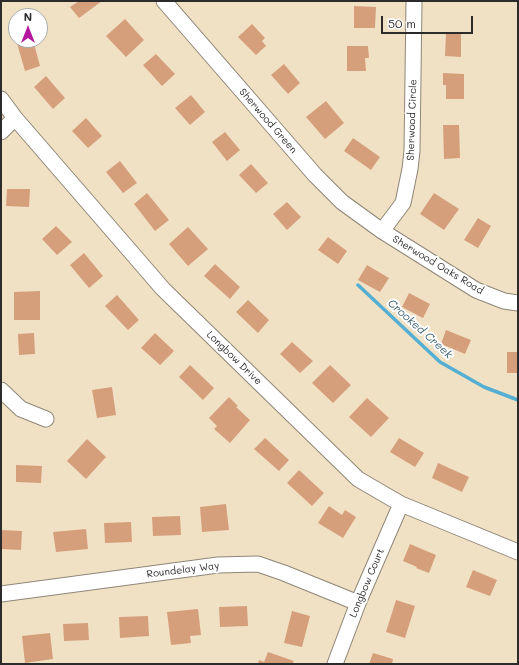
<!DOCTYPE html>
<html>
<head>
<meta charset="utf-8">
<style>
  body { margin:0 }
  #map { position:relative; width:519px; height:665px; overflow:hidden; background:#f1e1c4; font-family:Mali,sans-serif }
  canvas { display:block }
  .frame { position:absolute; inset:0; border:2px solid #2b2b2b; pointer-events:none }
  .north { position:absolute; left:8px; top:8px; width:40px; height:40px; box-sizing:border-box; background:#fff; border:1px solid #aaa; border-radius:50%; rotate:0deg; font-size:11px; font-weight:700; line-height:16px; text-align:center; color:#2b2b2b }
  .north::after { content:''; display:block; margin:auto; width:14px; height:18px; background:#b5179e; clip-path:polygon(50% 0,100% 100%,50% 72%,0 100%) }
  .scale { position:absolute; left:381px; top:16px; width:92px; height:18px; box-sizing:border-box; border:2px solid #2b2b2b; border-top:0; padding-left:5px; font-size:12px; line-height:14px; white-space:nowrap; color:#2b2b2b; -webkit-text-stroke:3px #fff; paint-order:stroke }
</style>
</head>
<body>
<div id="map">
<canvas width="519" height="665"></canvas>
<div class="frame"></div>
<div class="north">N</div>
<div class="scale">50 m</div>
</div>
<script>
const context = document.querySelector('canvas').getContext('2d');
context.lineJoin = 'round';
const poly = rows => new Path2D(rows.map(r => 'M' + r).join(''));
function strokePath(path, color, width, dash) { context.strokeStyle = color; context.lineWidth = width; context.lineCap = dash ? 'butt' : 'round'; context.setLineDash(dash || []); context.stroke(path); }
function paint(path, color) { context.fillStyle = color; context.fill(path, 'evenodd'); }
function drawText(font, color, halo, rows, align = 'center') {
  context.font = font + ' Mali,sans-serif'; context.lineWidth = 4; context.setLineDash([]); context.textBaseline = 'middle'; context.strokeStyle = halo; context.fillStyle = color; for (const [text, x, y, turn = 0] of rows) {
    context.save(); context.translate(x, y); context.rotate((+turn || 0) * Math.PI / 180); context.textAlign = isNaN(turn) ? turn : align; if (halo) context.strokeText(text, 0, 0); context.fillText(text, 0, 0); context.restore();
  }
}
strokePath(poly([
  [358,285,440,362,484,387,518,400]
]), '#54afd2', 3.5);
paint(poly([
  [79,1,102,1,79,18,70,7],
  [354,6,376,7,375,28,354,28],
  [125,19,144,40,126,57,106,36],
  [252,24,265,38,262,41,266,46,256,55,238,37],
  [446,33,461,33,461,57,445,56],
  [16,40,33,40,40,66,25,71],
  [347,46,368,46,369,58,365,58,366,71,347,71],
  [156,54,175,74,162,86,143,65],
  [284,64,300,83,288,94,271,75],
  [443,73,464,74,464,99,446,99,446,85,443,85],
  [46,76,65,98,53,109,34,87],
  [191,95,205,112,190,125,175,108],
  [326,101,344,123,325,139,306,117],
  [86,118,102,136,88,148,72,131],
  [443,125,459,125,460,158,444,159],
  [225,132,240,150,227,161,212,142],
  [353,138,380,157,371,170,344,151],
  [120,161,137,183,123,193,106,172],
  [251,164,268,183,256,193,239,175],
  [7,189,30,189,29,207,6,206],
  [147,193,169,220,155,231,134,204],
  [434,193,459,209,444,230,420,214],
  [287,202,301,217,287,230,273,214],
  [478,218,491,226,478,248,464,240],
  [56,226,72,242,57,255,42,239],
  [188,227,208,249,188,266,169,244],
  [328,237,347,251,338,264,318,250],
  [84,253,103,276,89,288,70,265],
  [215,264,240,287,230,299,204,276],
  [367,265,389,278,380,292,358,280],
  [40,291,40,320,14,320,14,292],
  [409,293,430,304,423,318,402,307],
  [117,295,139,320,128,330,105,306],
  [248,300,269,320,258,333,236,312],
  [446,330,471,340,465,354,441,344],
  [34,333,35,354,19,355,18,334],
  [155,333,174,351,160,365,141,348],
  [292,342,313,361,300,373,280,354],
  [507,352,518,352,518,373,507,373],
  [190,365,214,388,203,400,179,377],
  [330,365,351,385,333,403,312,383],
  [112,387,116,415,97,418,92,390],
  [229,397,238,406,236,407,250,420,230,443,214,429,217,426,209,418],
  [367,398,389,418,371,437,349,417],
  [265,438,289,460,279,471,254,449],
  [399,438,424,453,415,467,390,452],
  [87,439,106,457,86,479,67,461],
  [438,463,469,477,462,492,432,478],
  [16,465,42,466,41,483,16,482],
  [299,470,324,493,312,506,287,483],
  [226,504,229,530,202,532,200,507],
  [329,506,342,515,345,510,356,517,343,538,318,523],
  [180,516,181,535,153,536,152,517],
  [131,522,132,542,105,543,104,523],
  [86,529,88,549,56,552,53,532],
  [1,530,22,531,21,550,1,549],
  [410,544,436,555,429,573,416,568,417,567,403,561],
  [473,570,497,580,490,596,466,587],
  [396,600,415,606,405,638,386,632],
  [247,606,248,626,220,627,219,607],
  [198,609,201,635,190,636,191,643,171,645,167,612],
  [292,611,310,616,302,647,284,643],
  [148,616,149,636,120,638,119,617],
  [88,623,89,640,64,641,63,624],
  [50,633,53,659,25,663,22,636],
  [268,652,294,661,292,664,258,664,259,660,264,662],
  [373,653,393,659,392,664,369,664]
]), '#d69f7c');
const minor = poly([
  [164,1,315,175,342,202,382,231,476,290,504,301,518,303],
  [1,99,15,118,163,289,358,479,401,504,518,552],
  [1,132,15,118],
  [382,231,403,203,410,169,412,151,414,1],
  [1,390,21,409,46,419],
  [1,594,218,565,258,564,284,573,358,603],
  [335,664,358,603,401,504]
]);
strokePath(minor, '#8e8678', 17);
strokePath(minor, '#fff', 15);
drawText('10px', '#2b2b2b', '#fff', [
  ["Sherwood Circle",412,120,-88],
  ["Sherwood Green",268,121,49],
  ["Sherwood Oaks Road",438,265,31],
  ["Longbow Drive",234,358,44],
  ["Roundelay Way",183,570,-7],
  ["Longbow Court",367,583,-67]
]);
drawText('italic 11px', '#3b606e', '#fff', [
  ["Crooked Creek",420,329,42]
]);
</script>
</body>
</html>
